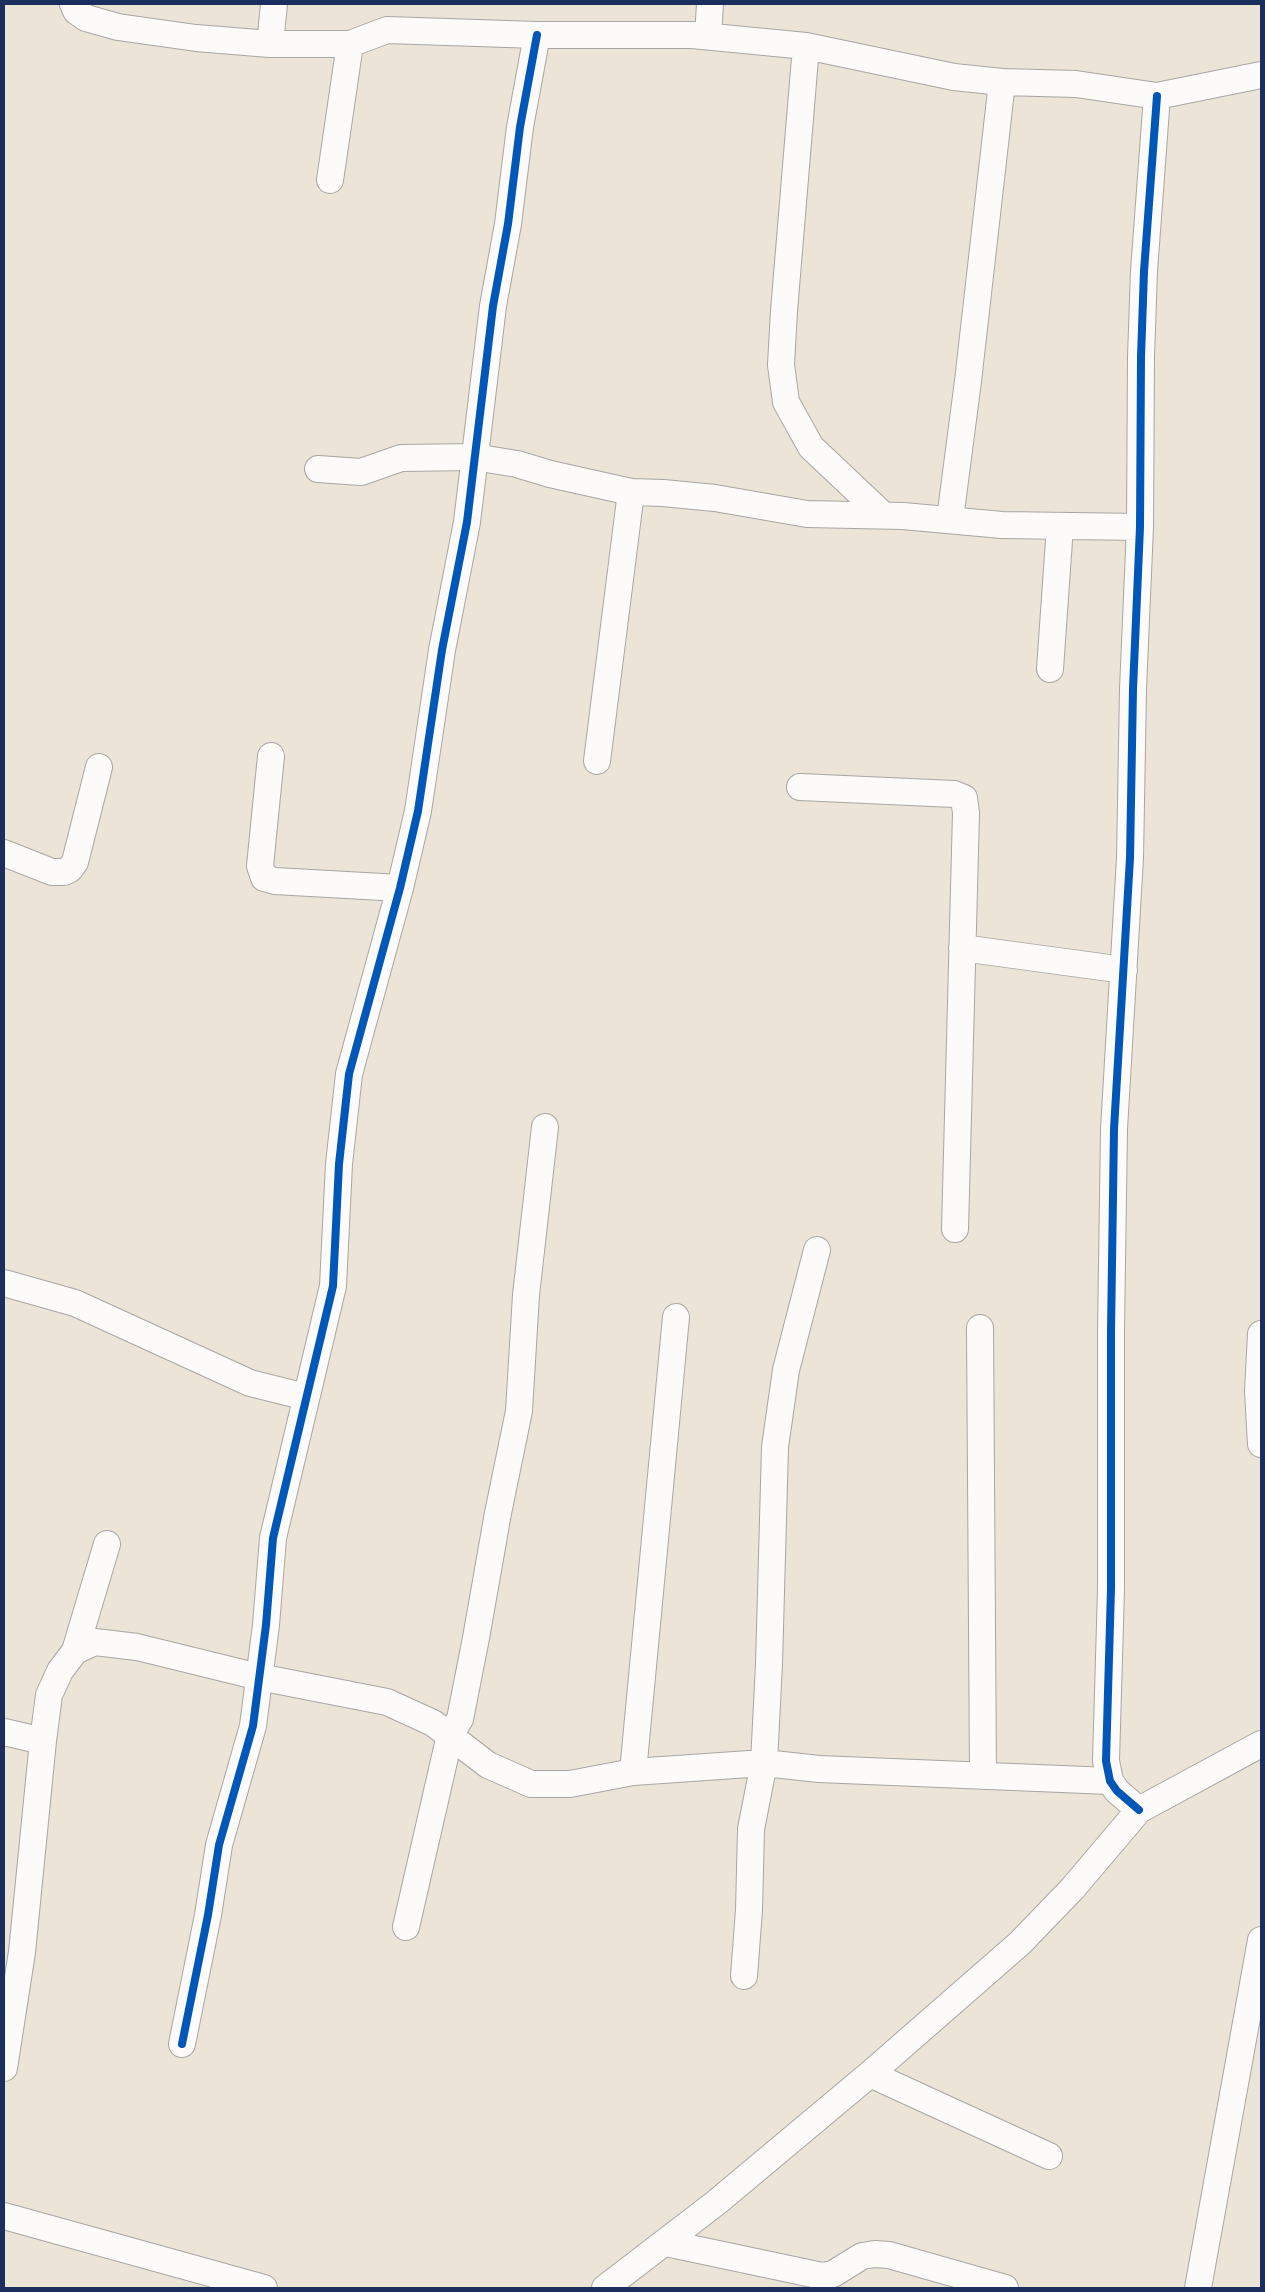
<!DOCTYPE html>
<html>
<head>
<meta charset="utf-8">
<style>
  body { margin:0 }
  #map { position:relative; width:1265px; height:2292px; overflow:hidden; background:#ebe4d7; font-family:Dekko,sans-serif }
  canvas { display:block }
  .frame { position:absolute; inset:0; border:5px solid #1b2f5e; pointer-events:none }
</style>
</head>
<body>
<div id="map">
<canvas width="1265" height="2292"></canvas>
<div class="frame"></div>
</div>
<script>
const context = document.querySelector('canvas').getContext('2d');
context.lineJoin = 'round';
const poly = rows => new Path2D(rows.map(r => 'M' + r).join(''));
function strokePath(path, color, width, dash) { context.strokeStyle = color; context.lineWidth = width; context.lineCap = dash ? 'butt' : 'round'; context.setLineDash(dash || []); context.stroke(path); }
const minor = poly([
  [73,4,76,11,86,18,118,27,196,38,270,44,350,44,387,30,537,35,692,35,806,46,954,77,1002,82,1076,84,1157,96,1261,75],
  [708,36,710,4],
  [270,44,274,4],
  [806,46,784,311,781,365,786,402,811,447,883,515],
  [330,180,350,44],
  [318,469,361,472,401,458,474,457,517,464,550,474,631,492,663,493,715,498,807,514,903,516,1002,525,1140,527],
  [950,519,968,381,1002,82],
  [1050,669,1060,526],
  [271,756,260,866,264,878,275,881,400,888],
  [597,761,631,492],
  [800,787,954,794,964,798,966,813,955,1229],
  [4,853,52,872,64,872,70,869,75,862,99,767],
  [962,948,1124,970],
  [4,1283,75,1303,250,1383,306,1397],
  [980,1328,983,1776],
  [1261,1334,1258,1391,1261,1444],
  [75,1651,107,1544],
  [4,1732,43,1741,49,1695,60,1671,75,1651,95,1642,137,1647,259,1677,387,1702,433,1723,488,1765,531,1784,570,1784,633,1772,764,1763,819,1769,1110,1781],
  [633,1772,676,1317],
  [1139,1810,1117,1791,1110,1781,1106,1761,1111,1589,1111,1331,1114,1129,1130,858,1133,689,1140,527,1141,357,1144,271,1157,96],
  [406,1927,450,1735,460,1719,476,1638,498,1513,519,1411,526,1295,545,1127],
  [744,1976,749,1910,751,1829,764,1763,769,1664,775,1447,786,1370,817,1250],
  [182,2044,208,1915,219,1845,253,1726,266,1625,273,1538,333,1286,339,1164,349,1074,400,888,418,811,442,650,467,522,493,306,508,224,520,127,537,35],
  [4,2068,22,1952,43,1741],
  [870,2074,1049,2156],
  [4,2216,264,2288],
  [666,2243,822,2276,833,2274,862,2256,875,2254,889,2255,1005,2288],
  [605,2288,717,2202,870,2074,1020,1943,1073,1888,1139,1810,1261,1744],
  [1198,2288,1261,1940]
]);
strokePath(minor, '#a8a6a5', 28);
strokePath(minor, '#fcfbf9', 26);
strokePath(poly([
  [1139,1810,1117,1791,1110,1781,1106,1761,1111,1589,1111,1331,1114,1129,1130,858,1133,689,1140,527,1141,357,1144,271,1157,96],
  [182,2044,208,1915,219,1845,253,1726,266,1625,273,1538,333,1286,339,1164,349,1074,400,888,418,811,442,650,467,522,493,306,508,224,520,127,537,35]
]), '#0057b8', 8);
</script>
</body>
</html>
